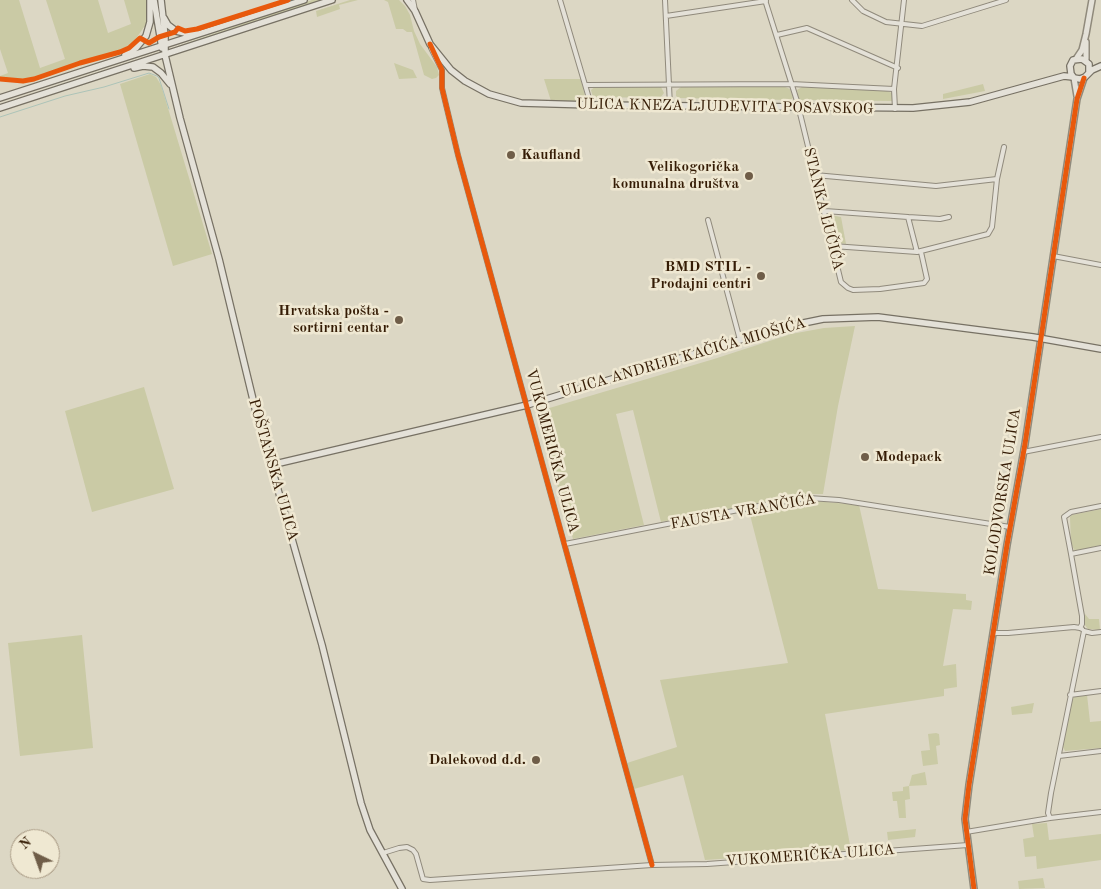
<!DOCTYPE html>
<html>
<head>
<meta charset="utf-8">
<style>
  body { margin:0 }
  #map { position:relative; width:1101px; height:889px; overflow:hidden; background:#dcd7c4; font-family:"Old Standard TT",serif }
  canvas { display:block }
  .north { position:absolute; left:10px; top:829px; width:50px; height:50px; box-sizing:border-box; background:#efe8d2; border:1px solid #a59680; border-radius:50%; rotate:318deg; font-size:14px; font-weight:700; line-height:20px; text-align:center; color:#351c05 }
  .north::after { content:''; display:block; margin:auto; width:18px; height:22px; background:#6f5d48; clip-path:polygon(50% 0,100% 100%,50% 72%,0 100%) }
</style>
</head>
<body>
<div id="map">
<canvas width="1101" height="889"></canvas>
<div class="north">N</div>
</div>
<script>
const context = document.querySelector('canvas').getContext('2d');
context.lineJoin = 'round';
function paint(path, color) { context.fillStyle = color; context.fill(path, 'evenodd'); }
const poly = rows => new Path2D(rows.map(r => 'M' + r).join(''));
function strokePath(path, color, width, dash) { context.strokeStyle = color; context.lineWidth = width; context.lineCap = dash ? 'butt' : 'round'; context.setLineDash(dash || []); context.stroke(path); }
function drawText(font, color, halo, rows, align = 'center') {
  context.font = font + ' "Old Standard TT",serif'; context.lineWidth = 5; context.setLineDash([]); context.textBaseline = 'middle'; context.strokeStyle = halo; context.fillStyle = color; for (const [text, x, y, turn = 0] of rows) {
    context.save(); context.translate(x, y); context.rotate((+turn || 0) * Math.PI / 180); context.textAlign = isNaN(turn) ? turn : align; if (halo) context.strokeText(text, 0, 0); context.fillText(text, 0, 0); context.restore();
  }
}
paint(poly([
  [0,0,19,0,40,68,65,59,46,0,98,0,108,33,131,24,124,0,146,0,147,23,145,27,144,27,133,43,117,52,79,62,32,78,18,80,0,78,0,76,8,73,0,49],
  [312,0,322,0,179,49,178,46],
  [350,0,358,0,339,5,340,9,317,17,316,11],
  [384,0,399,0,405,6,410,15,414,31,420,44,437,67,439,75,436,78,432,79,424,75,412,32,407,32,403,29,396,29,388,2],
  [394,63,413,70,417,78,399,79],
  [150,74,156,77,161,85,212,254,173,266,120,84],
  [544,79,581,79,586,101,551,101],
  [983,84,985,91,943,99,943,94],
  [596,86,657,86,661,87,664,93,660,98,593,97,591,90],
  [685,86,785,87,790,89,793,98,790,100,679,98,676,96,676,91,681,87],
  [802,87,884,90,892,93,893,101,799,100,797,90],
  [830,215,841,217,846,244,839,243,836,240,829,217],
  [855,326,838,406,823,494,804,494,661,522,633,410,616,414,644,525,573,539,536,412,714,359,791,334,824,328],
  [144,387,174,489,92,512,65,411],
  [815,501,859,505,878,589,966,594,966,600,972,601,971,610,953,609,943,666,956,664,957,687,944,689,944,696,825,714,851,850,705,860,683,775,634,789,627,763,677,747,660,680,788,663,750,515,791,505],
  [1101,509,1101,545,1075,551,1071,544,1070,517,1072,515],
  [1085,614,1089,619,1099,619,1100,630,1088,629,1085,625],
  [82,635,93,748,20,756,8,643],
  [1087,695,1090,722,1101,721,1101,748,1065,751,1063,747,1071,702,1075,696],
  [1034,703,1032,713,1012,715,1011,707],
  [936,733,939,734,940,745,936,746,938,764,923,766,921,751,930,750,928,734],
  [925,772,927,785,909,786,910,799,905,800,906,818,899,818,897,801,893,801,892,792,903,791,903,787,909,786,912,775],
  [1047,823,1049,840,1101,834,1101,860,1037,869,1036,856,1025,857,1023,839,1034,837,1032,824],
  [916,829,915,837,888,840,887,832],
  [1043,878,1045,888,1019,889,1018,881]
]), '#cacaa5');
strokePath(poly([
  [0,117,65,96,104,87,149,73,157,76,159,78,169,109]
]), '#acc3b8', 1);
const minor = poly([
  [413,0,415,10],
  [560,0,591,105],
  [665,0,670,106],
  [765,0,797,101,841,282,848,288,853,290,880,289,924,283,927,279,921,252],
  [852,0,863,11,886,22,922,26,1006,0],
  [666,16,766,1],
  [777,35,807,28,898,68],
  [431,48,442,70,442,88,458,155,652,865],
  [586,85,791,84,894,89],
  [895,109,894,89,904,0],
  [815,175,936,186,997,179],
  [825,211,908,217,940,219,949,217],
  [908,217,917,252],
  [708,220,740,340],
  [833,246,917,252,988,234,992,227,997,179,1004,147],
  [1053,256,1101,265],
  [1023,452,1101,437],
  [1101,506,1071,512,1064,517,1071,554,1101,548],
  [565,544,774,503,809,498,839,500,1010,527],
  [1071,554,1082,616,1082,624,1080,628,1082,629],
  [1084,631,1092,633,1101,632],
  [993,633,1008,633,1074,627,1080,628],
  [1070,695,1101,691],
  [1059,756,1101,751],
  [1050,818,1048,813,1051,793,1084,631],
  [966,832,1050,818,1101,812],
  [383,853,399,848,407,847,413,850,416,854,423,879,430,880,652,865,707,864,968,845]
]);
const tertiary = poly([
  [1076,59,1082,50,1086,34,1092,0],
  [1086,61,1086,42],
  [1074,78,1077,96],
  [974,889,965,819,969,785,1007,545,1025,444,1077,99,1084,78]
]);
const secondary = poly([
  [154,0,162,48],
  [161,0,165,36,165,55,180,118,219,259,256,412,322,645,361,803,370,830,402,889],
  [407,0,415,11,430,44,451,70,465,81,489,94,521,103,591,105,913,108,970,102,1064,76,1073,77],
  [164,18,168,25,176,31,185,33,196,33],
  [125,55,136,48,146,36,150,22,150,0],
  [134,68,143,66,153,67,161,73,170,84],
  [1089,72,1089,64,1082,59,1073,60,1070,66,1071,74,1074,78,1080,79,1085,77,1092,70,1101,66],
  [0,98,304,0],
  [0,108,332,0],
  [271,465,527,405,779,328,823,319,878,317,1033,337,1101,349]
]);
strokePath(minor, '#908a7c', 6);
strokePath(tertiary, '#908a7c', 8);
strokePath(secondary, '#777164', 8);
strokePath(minor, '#e4e1d8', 4);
strokePath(tertiary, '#e4e1d8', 5);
strokePath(secondary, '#e4e1d8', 5.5);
strokePath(poly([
  [430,44,442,70,442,88,458,155,652,865],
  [0,79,23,81,34,79,80,63,120,52,129,48,140,38,149,43,159,37,175,32,178,28,185,31,197,29,288,0],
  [974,889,965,819,969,785,1007,545,1025,444,1077,99,1084,78]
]), '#e8590c', 5);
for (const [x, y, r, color] of [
  [511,155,5,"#6f5d48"],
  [749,176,5,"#6f5d48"],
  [761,276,5,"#6f5d48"],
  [399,320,5,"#6f5d48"],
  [865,457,5,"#6f5d48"],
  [536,760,5,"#6f5d48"]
]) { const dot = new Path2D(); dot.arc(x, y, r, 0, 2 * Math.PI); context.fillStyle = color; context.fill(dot); strokePath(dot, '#efe8d2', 2); }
drawText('15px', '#351c05', '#efe8d2', [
  ["ULICA KNEZA LJUDEVITA POSAVSKOG",725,107,1],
  ["STANKA LUČIĆA",823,209,76],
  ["ULICA ANDRIJE KAČIĆA MIOŠIĆA",683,358,-16],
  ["VUKOMERIČKA ULICA",552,451,75],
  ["POŠTANSKA ULICA",273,470,74],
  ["KOLODVORSKA ULICA",1003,492,-81],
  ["FAUSTA VRANČIĆA",743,512,-10],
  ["VUKOMERIČKA ULICA",810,856,-4]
]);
drawText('bold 15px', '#351c05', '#efe8d2', [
  ["Kaufland",521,155,"left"],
  ["Velikogorička",739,167],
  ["komunalna društva",739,184],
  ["BMD STIL -",751,267],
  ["Prodajni centri",751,284],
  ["Hrvatska pošta -",389,311],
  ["sortirni centar",389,328],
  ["Modepack",875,457,"left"],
  ["Dalekovod d.d.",526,760]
], 'right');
</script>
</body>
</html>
